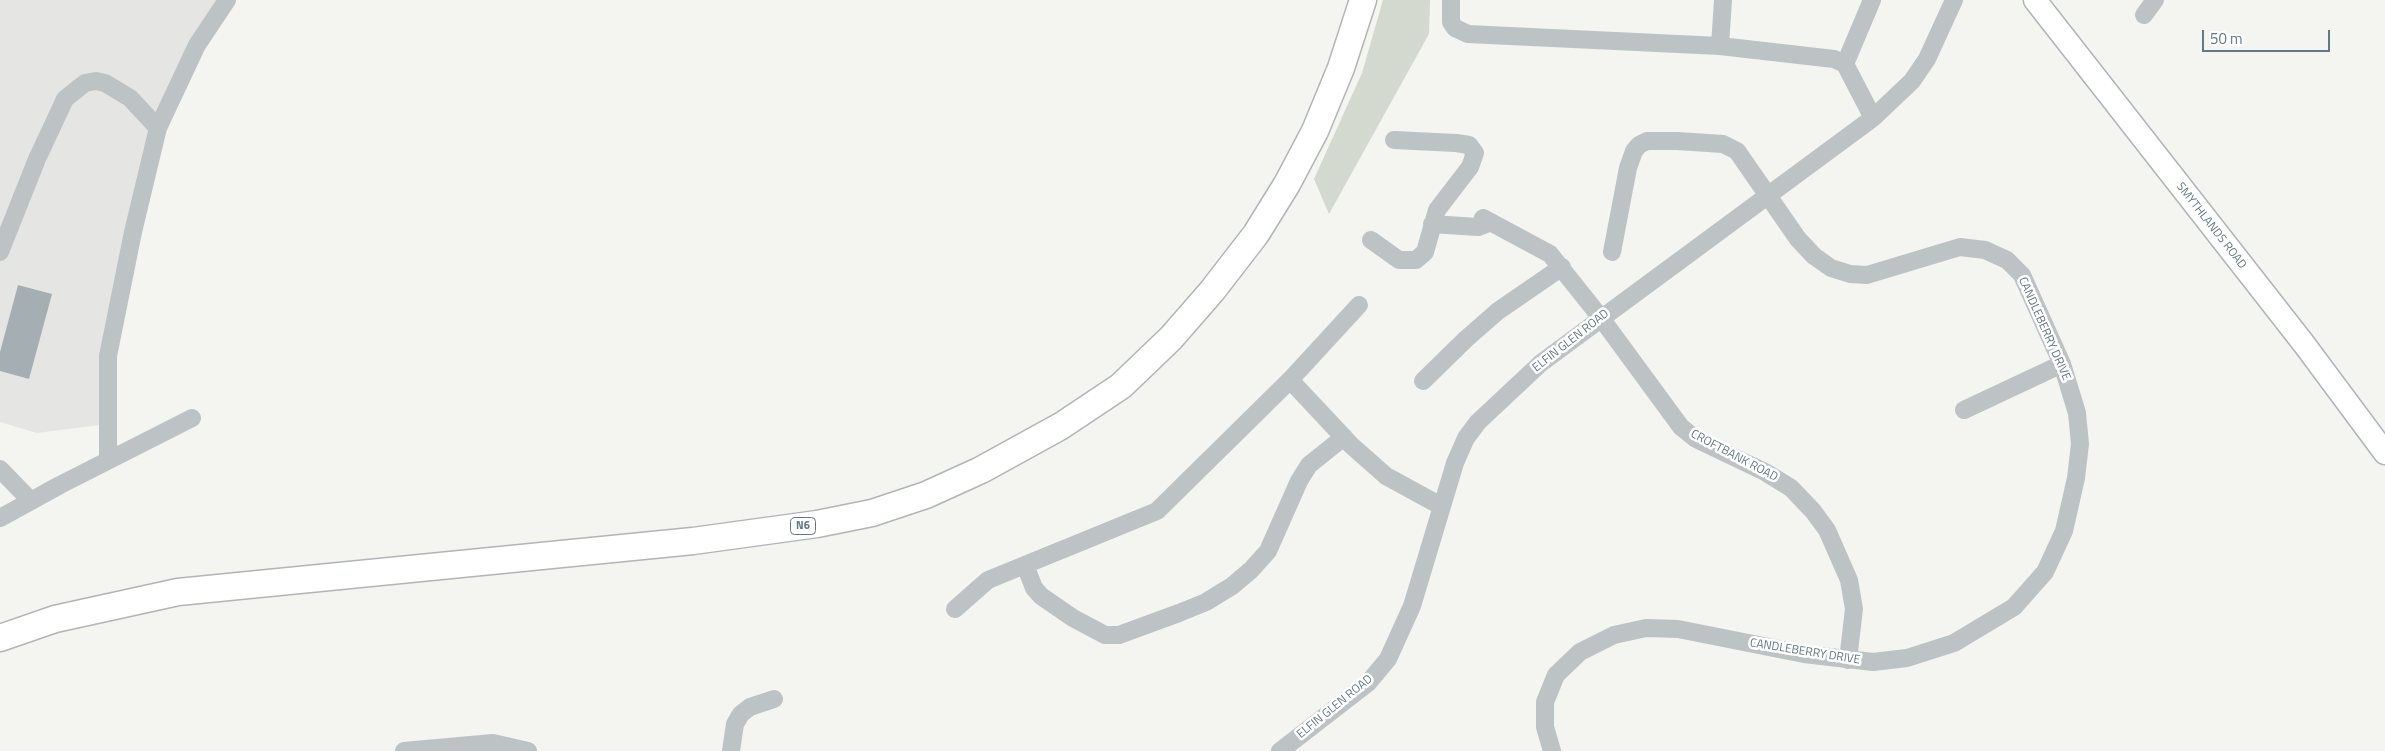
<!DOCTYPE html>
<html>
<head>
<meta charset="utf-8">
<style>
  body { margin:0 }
  #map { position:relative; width:2385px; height:751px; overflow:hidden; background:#f4f4f0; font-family:"Titillium Web",sans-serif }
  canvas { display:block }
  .scale { position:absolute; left:2202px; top:30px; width:128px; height:22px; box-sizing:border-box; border:2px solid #637881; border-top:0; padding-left:6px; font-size:15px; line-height:18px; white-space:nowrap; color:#637881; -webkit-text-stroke:4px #fff; paint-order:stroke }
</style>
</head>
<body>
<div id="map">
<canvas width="2385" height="751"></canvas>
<div class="scale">50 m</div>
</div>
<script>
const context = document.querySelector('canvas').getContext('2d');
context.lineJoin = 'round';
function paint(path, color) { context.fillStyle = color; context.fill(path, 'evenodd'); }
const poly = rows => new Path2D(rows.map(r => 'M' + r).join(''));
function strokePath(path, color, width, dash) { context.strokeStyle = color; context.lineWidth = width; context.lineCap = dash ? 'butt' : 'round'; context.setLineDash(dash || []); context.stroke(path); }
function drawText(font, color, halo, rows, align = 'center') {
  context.font = font + ' "Titillium Web",sans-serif'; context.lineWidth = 5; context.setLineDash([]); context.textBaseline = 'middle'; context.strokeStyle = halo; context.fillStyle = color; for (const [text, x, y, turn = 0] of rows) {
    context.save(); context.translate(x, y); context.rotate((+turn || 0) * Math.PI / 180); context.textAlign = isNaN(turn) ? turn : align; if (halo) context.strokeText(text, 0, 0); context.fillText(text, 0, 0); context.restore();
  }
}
paint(poly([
  [0,0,227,0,158,128,108,356,108,424,37,433,0,422]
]), '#e5e5e4');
paint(poly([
  [1383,0,1430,0,1429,34,1329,214,1314,179,1362,73]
]), '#d4d9cf');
paint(poly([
  [18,285,52,294,29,379,0,371,0,352]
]), '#a5afb3');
const major = poly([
  [2035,0,2304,344,2385,453]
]);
const highway = poly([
  [0,638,55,619,178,592,693,541,817,524,872,513,926,495,981,470,1061,426,1121,386,1171,338,1212,291,1256,234,1287,184,1315,131,1341,68,1363,0]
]);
strokePath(major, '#aeb4b7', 25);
strokePath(highway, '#b0b5b7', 29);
strokePath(poly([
  [1451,0,1451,22,1455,28,1468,34,1720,46,1834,59,1845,64,1873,118],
  [2144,15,2155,0],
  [1720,46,1723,0],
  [1845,64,1872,0],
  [158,128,197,45,227,0],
  [1483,218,1550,254,1601,318,1681,427,1696,439,1765,472,1791,488,1813,511,1827,530,1849,580,1854,609,1848,660],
  [1432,224,1478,227,1491,222],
  [1371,240,1399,260,1416,260,1425,252,1437,210,1470,167,1475,153,1469,145,1456,143,1394,140],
  [0,252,37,159,65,99,85,83,96,81,105,83,130,98,158,128,133,232,108,356,108,460],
  [1290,380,1351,445,1386,476,1441,506],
  [1423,381,1466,339,1498,311,1562,267],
  [1964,410,2062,364],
  [0,469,31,501],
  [0,518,60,485,192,418],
  [1025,565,1034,588,1041,596,1073,618,1105,635,1119,635,1179,613,1206,602,1232,586,1251,570,1268,551,1299,481,1309,465,1344,437],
  [955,609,988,580,1157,511,1290,380,1359,305],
  [404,751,493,743,528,751],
  [731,751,735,724,741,714,750,707,774,699],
  [1280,751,1368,683,1388,659,1412,606,1455,463,1466,438,1478,422,1541,363,1873,118,1912,81,1927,59,1954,0],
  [1552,751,1545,727,1545,702,1556,675,1580,652,1614,635,1646,628,1678,629,1804,654,1873,662,1907,658,1954,643,2014,607,2045,572,2064,531,2076,478,2080,444,2077,413,2062,364,2022,275,2007,260,1985,250,1960,247,1867,275,1850,274,1831,268,1814,256,1798,239,1737,151,1723,144,1677,141,1647,141,1639,145,1634,151,1628,168,1612,252]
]), '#bdc2c4', 18);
strokePath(major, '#fff', 22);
strokePath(highway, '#fff', 26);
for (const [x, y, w] of [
  [803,526,25]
]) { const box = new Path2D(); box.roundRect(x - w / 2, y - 8.5, w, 17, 4); context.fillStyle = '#fff'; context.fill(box); strokePath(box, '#637881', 1); }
drawText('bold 11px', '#637881', null, [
  ["N6",803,526]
]);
drawText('12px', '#637881', '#fff', [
  ["SMYTHLANDS ROAD",2211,226,52],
  ["CANDLEBERRY DRIVE",2044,329,66],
  ["ELFIN GLEN ROAD",1571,341,-38],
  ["CROFTBANK ROAD",1734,456,28],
  ["CANDLEBERRY DRIVE",1805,652,9],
  ["ELFIN GLEN ROAD",1335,707,-39]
]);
</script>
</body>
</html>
